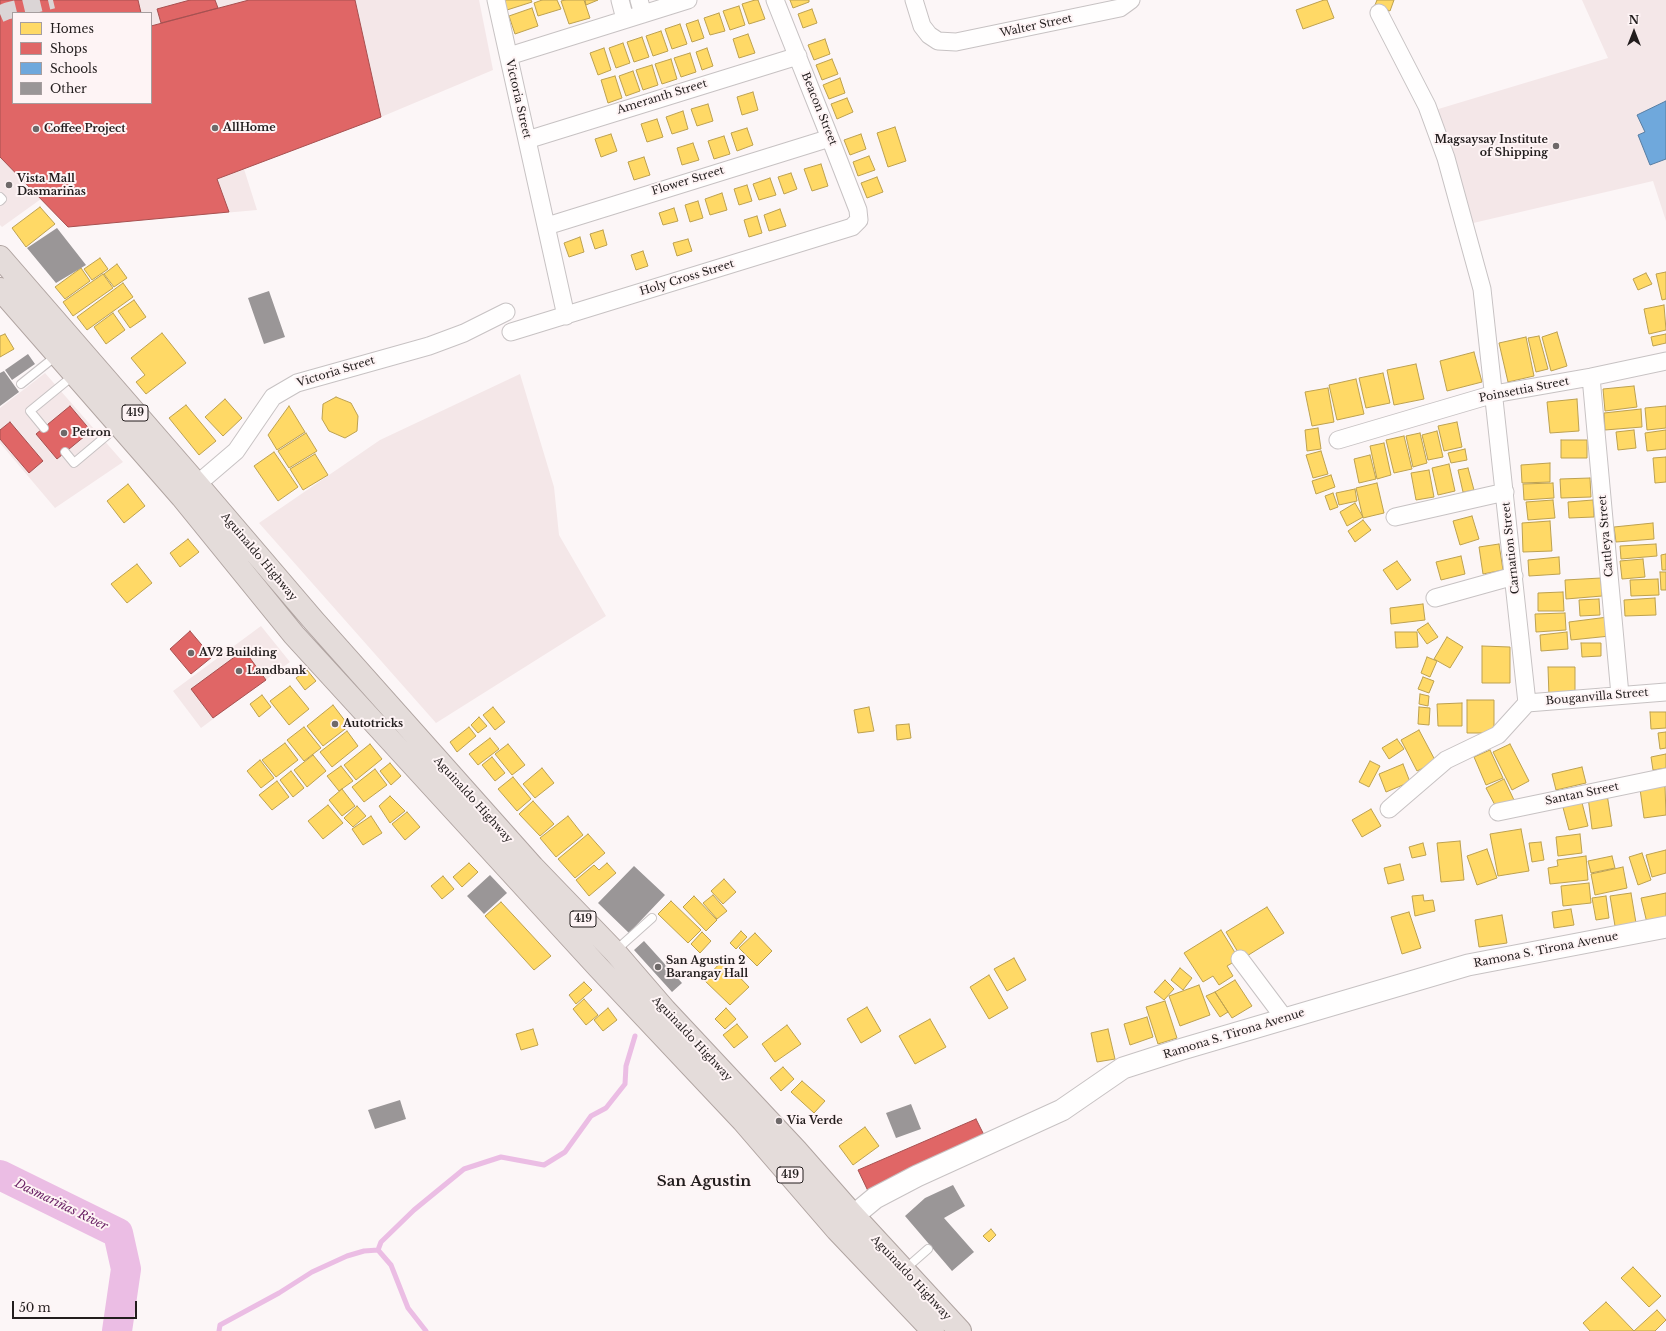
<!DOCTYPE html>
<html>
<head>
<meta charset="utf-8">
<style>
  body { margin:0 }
  #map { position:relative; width:1666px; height:1331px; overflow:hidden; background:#fcf6f7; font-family:"Libre Baskerville",serif }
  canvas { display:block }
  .legend { position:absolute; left:12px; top:12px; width:140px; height:92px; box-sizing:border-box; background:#fef4f5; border:1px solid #a69e9f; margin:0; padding:5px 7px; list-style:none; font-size:12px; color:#221d1d }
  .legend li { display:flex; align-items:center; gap:8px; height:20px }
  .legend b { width:20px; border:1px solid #a69e9f }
  .north { position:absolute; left:1614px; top:12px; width:40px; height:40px; -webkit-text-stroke:3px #fef4f5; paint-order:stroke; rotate:0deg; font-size:11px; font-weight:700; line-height:16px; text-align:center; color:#221d1d }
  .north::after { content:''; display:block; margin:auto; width:14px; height:18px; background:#221d1d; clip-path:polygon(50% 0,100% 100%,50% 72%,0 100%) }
  .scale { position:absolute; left:12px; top:1301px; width:125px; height:18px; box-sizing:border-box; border:2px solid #221d1d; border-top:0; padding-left:5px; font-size:12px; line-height:14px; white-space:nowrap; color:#221d1d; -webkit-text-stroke:3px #fef4f5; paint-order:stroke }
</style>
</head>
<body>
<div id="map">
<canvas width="1666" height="1331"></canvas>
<ul class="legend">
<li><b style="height:11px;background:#ffd966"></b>Homes</li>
<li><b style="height:11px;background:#e06666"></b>Shops</li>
<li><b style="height:11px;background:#6fa8dc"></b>Schools</li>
<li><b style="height:11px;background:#9a9697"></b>Other</li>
</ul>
<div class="north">N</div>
<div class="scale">50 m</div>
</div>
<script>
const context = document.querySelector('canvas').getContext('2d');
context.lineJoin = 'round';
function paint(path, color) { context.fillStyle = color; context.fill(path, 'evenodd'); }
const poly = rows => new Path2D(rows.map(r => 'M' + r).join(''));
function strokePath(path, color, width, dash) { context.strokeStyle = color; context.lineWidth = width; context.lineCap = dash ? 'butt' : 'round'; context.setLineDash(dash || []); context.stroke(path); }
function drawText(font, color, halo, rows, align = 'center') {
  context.font = font + ' "Libre Baskerville",serif'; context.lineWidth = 4; context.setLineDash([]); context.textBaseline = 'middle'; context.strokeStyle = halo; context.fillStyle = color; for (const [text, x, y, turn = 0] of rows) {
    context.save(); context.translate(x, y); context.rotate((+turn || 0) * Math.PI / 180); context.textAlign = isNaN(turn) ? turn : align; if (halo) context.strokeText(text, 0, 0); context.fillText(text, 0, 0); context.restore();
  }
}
paint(poly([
  [0,0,479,0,493,70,381,117,244,169,257,210,68,227,41,199,2,227,0,225],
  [13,13,151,13,151,103,13,103],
  [1582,0,1666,0,1666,221,1653,181,1469,224,1435,110,1608,58],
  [45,373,123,462,55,508,0,443,0,408],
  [520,374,554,487,559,535,606,616,436,723,259,523,380,440],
  [261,626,290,662,201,728,173,691]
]), '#f4e7e8');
const homes = poly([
  [503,0,531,0,532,2,507,10,503,0],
  [542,0,557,0,561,9,538,16,534,3,542,0],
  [565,0,584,0,590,18,569,24,561,1,565,0],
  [585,0,598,0,586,5,585,0],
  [755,0,758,0,765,19,749,24,742,4,755,0],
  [790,0,809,0,809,2,793,8,790,0],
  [1324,0,1327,0,1334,18,1303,29,1296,10,1324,0],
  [1377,0,1394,0,1390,11,1375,5,1377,0],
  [739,6,745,25,730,30,723,11,739,6],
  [532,8,538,26,515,34,509,16,532,8],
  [812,9,817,23,803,28,798,14,812,9],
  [719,13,725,31,710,35,704,18,719,13],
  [698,20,704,38,692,42,686,24,698,20],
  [680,24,687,44,672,49,665,29,680,24],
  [661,31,668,51,653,56,646,36,661,31],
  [748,34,755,53,739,58,733,39,748,34],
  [642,37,649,57,634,62,627,42,642,37],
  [825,39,830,54,814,60,808,45,825,39],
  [623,43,630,63,616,68,609,48,623,43],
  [604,48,611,70,598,75,590,53,604,48],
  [707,48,713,66,702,70,696,52,707,48],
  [690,53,696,72,681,77,674,58,690,53],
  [671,59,677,79,662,84,655,64,671,59],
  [832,59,838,74,822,80,816,65,832,59],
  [652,65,658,85,643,90,636,70,652,65],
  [633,71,640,91,626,96,619,76,633,71],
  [615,76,622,98,608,103,601,80,615,76],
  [840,78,845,93,829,99,823,85,840,78],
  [753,92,758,110,742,115,737,97,753,92],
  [847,98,853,112,837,119,831,104,847,98],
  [708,104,713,121,697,126,691,109,708,104],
  [683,111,688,129,672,134,666,117,683,111],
  [657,119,663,137,647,142,641,124,657,119],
  [895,127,906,161,888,167,877,133,895,127],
  [747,128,753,145,737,151,731,133,747,128],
  [611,134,617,151,601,157,595,139,611,134],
  [861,134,866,149,850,155,844,140,861,134],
  [724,136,730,154,714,159,708,141,724,136],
  [693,143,699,160,682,165,677,148,693,143],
  [869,156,875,170,858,176,853,162,869,156],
  [644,157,650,175,634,180,628,162,644,157],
  [821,164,828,186,812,191,804,169,821,164],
  [791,173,797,189,784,194,778,177,791,173],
  [877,177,883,192,867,198,861,183,877,177],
  [770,178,776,195,759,200,753,184,770,178],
  [747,185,752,201,739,205,734,189,747,185],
  [722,193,727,210,710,215,705,199,722,193],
  [698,201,703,218,690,222,685,205,698,201],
  [40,207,55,224,26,247,12,228,40,207],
  [674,208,678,221,663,225,659,213,674,208],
  [780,209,786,226,769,231,764,215,780,209],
  [757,216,762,233,749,237,744,220,757,216],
  [603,230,607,245,595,249,590,234,603,230],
  [580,237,584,252,569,257,564,243,580,237],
  [688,239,692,251,677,256,673,243,688,239],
  [643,251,648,266,636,270,631,255,643,251],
  [100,258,108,269,92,280,84,269,100,258],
  [117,264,127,278,114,287,104,274,117,264],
  [81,268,90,281,65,299,55,287,81,268],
  [1666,272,1666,299,1662,300,1656,274,1666,272],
  [1646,273,1652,284,1638,290,1633,279,1646,273],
  [103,274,113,288,73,316,63,302,103,274],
  [123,283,133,297,87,330,77,317,123,283],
  [134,300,146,317,130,328,118,311,134,300],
  [1664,305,1666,330,1649,334,1644,309,1664,305],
  [113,313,125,330,106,344,94,327,113,313],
  [1557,332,1567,366,1551,371,1542,337,1557,332],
  [162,333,186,363,146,394,136,382,145,375,131,358,162,333],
  [5,334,14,349,0,357,0,336,5,334],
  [1666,334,1666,343,1653,346,1651,337,1666,334],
  [1539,336,1548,369,1536,372,1528,338,1539,336],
  [1526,337,1534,376,1508,382,1499,343,1526,337],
  [1474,352,1482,382,1447,391,1440,361,1474,352],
  [1416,364,1424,399,1394,405,1387,370,1416,364],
  [1383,373,1390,403,1366,408,1359,378,1383,373],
  [1356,379,1364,414,1337,420,1329,385,1356,379],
  [1634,386,1637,407,1605,411,1603,389,1634,386],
  [1328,388,1334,422,1312,426,1305,392,1328,388],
  [336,397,351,403,358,416,357,431,345,438,329,431,322,419,323,404,336,397],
  [225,399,242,418,223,436,205,417,225,399],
  [1577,399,1579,431,1550,433,1547,402,1577,399],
  [186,405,216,441,199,455,169,418,186,405],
  [289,406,305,432,277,450,268,435,289,406],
  [1666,406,1666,428,1647,430,1645,408,1666,406],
  [1641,409,1642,427,1605,430,1604,413,1641,409],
  [1457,422,1462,447,1444,451,1438,426,1457,422],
  [1318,428,1321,449,1307,451,1305,430,1318,428],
  [1634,430,1636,448,1618,450,1616,432,1634,430],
  [1666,430,1666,449,1647,451,1645,433,1666,430],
  [1437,431,1443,457,1428,460,1422,435,1437,431],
  [306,433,317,451,289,468,278,451,306,433],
  [1420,433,1427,463,1413,467,1406,436,1420,433],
  [1404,436,1412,469,1394,473,1386,440,1404,436],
  [1561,440,1587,440,1587,458,1561,458,1561,440],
  [1384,443,1391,475,1377,479,1370,446,1384,443],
  [1465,449,1467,460,1451,463,1448,453,1465,449],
  [1321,451,1328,474,1313,478,1306,455,1321,451],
  [274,452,298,487,278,501,254,466,274,452],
  [315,454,328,475,303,490,290,469,315,454],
  [1370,455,1376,479,1359,483,1354,459,1370,455],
  [1666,457,1666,482,1655,483,1653,458,1666,457],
  [1550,463,1550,482,1522,483,1521,465,1550,463],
  [1449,464,1455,491,1438,495,1432,468,1449,464],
  [1468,468,1474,490,1463,492,1458,470,1468,468],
  [1429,470,1434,497,1416,500,1411,473,1429,470],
  [1331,475,1335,487,1316,494,1312,481,1331,475],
  [1590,478,1591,497,1561,498,1560,479,1590,478],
  [1377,483,1384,513,1363,518,1356,488,1377,483],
  [1553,483,1554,498,1524,500,1523,484,1553,483],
  [128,484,145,506,124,523,107,501,128,484],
  [1355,489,1357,501,1339,505,1336,493,1355,489],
  [1333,493,1338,507,1330,510,1325,496,1333,493],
  [1553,500,1555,518,1528,520,1526,502,1553,500],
  [1593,500,1594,517,1569,518,1568,502,1593,500],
  [1355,503,1363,517,1347,526,1340,512,1355,503],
  [1472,516,1479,539,1460,545,1453,521,1472,516],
  [1363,520,1371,530,1355,542,1348,531,1363,520],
  [1550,521,1552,551,1523,552,1522,523,1550,521],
  [1653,523,1654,539,1616,542,1614,527,1653,523],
  [188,539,199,552,180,567,170,553,188,539],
  [1499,544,1503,570,1483,574,1479,547,1499,544],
  [1656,544,1657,556,1621,559,1620,546,1656,544],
  [1666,554,1666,570,1662,570,1661,555,1666,554],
  [1461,556,1465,574,1441,580,1436,562,1461,556],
  [1559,557,1560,574,1529,576,1528,560,1559,557],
  [1643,559,1645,577,1622,579,1620,561,1643,559],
  [1397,561,1411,580,1397,590,1383,570,1397,561],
  [137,564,152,583,127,603,111,584,137,564],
  [1660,572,1666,572,1666,590,1661,590,1660,572],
  [1601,578,1602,596,1566,599,1565,580,1601,578],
  [1658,579,1659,595,1631,596,1630,580,1658,579],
  [1563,592,1564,611,1538,611,1538,593,1563,592],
  [1655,598,1656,615,1625,616,1624,600,1655,598],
  [1599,599,1600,615,1580,616,1579,600,1599,599],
  [1423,604,1425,620,1391,624,1390,608,1423,604],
  [1565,613,1566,630,1536,632,1535,614,1565,613],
  [1608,617,1610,636,1571,640,1569,622,1608,617],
  [1428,623,1438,637,1427,644,1417,630,1428,623],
  [1395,632,1417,632,1418,647,1396,648,1395,632],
  [1567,632,1568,649,1541,651,1540,635,1567,632],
  [1447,637,1463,647,1450,668,1434,659,1447,637],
  [1581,643,1601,643,1601,656,1582,657,1581,643],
  [1482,646,1510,647,1510,683,1482,683,1482,646],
  [1427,657,1437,661,1430,677,1421,673,1427,657],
  [1548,667,1575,667,1575,697,1549,697,1548,667],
  [307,670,316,681,305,690,296,678,307,670],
  [1423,677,1434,681,1429,693,1418,689,1423,677],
  [290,686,309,709,289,725,270,701,290,686],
  [1420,694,1429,696,1428,706,1419,704,1420,694],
  [262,695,271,707,259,717,250,704,262,695],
  [1467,700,1494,700,1494,733,1467,733,1467,700],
  [1462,703,1462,726,1438,726,1437,704,1462,703],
  [333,705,349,726,323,746,307,726,333,705],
  [493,707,505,722,495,730,483,715,493,707],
  [869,707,874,731,858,733,854,710,869,707],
  [1419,707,1430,708,1429,725,1418,724,1419,707],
  [1650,712,1666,712,1666,728,1651,729,1650,712],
  [479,717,487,726,478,733,471,725,479,717],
  [909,724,911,738,897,740,896,725,909,724],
  [304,727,321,748,304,761,287,740,304,727],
  [469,727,476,736,457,752,450,742,469,727],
  [1419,730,1436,762,1417,771,1401,740,1419,730],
  [347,731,358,746,332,767,320,752,347,731],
  [1666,732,1666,748,1660,749,1658,733,1666,732],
  [490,738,499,749,478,765,469,754,490,738],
  [1397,739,1404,749,1389,759,1382,748,1397,739],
  [285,743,298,760,276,777,262,760,285,743],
  [370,744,382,759,356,780,344,765,370,744],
  [508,744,525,765,512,775,495,754,508,744],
  [1510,744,1529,781,1512,790,1493,752,1510,744],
  [1490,750,1503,778,1486,785,1474,757,1490,750],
  [1666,754,1666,768,1653,770,1651,757,1666,754],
  [313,755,326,771,307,787,294,770,313,755],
  [492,757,505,773,495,781,482,765,492,757],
  [260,760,274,778,261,788,247,771,260,760],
  [1370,761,1380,766,1369,787,1359,782,1370,761],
  [390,763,401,776,391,785,380,771,390,763],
  [1403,764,1410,782,1386,792,1379,774,1403,764],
  [341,766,353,781,339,791,327,776,341,766],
  [1582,767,1586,783,1556,790,1552,774,1582,767],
  [542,768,554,783,535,798,523,784,542,768],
  [375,769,387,785,364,802,352,787,375,769],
  [291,771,304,788,293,797,280,780,291,771],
  [513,777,531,799,517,811,498,789,513,777],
  [1504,779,1514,800,1497,809,1486,788,1504,779],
  [277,781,289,797,272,810,259,795,277,781],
  [1665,786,1666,815,1644,818,1640,789,1665,786],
  [342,789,355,806,342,816,329,800,342,789],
  [1607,794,1612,826,1592,829,1588,797,1607,794],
  [1580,795,1588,826,1569,830,1561,800,1580,795],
  [390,796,405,811,390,823,379,806,390,796],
  [533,801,554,824,540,836,519,814,533,801],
  [328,805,343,823,323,839,308,821,328,805],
  [357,806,366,816,353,827,344,818,357,806],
  [1371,809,1381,826,1362,837,1352,820,1371,809],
  [407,812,420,827,405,840,392,824,407,812],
  [371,816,382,833,363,845,352,829,371,816],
  [568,816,583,835,556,857,540,838,568,816],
  [1521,829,1529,871,1498,876,1490,834,1521,829],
  [588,834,605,853,575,878,558,859,588,834],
  [1580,834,1582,853,1558,856,1556,837,1580,834],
  [1460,841,1464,880,1441,882,1437,843,1460,841],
  [1541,842,1544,860,1532,862,1529,843,1541,842],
  [1423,843,1426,855,1412,858,1409,847,1423,843],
  [1487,849,1497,878,1477,885,1467,856,1487,849],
  [1666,850,1666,873,1652,877,1646,855,1666,850],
  [1642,853,1651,880,1638,885,1629,857,1642,853],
  [1586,856,1588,880,1550,884,1548,868,1558,866,1557,860,1586,856],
  [1612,856,1615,868,1591,873,1588,861,1612,856],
  [469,863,478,872,462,887,453,877,469,863],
  [607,863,616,873,589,896,576,880,594,865,599,870,607,863],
  [1400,864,1404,880,1388,884,1384,868,1400,864],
  [1623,867,1627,888,1595,895,1591,874,1623,867],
  [443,876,454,889,442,899,431,886,443,876],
  [724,879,736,892,723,904,711,891,724,879],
  [1589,883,1591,903,1563,906,1561,886,1589,883],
  [1631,893,1636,923,1615,926,1610,896,1631,893],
  [1666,893,1666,919,1647,923,1641,898,1666,893],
  [713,895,727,911,717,919,703,903,713,895],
  [1423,895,1424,901,1433,900,1435,911,1415,916,1412,896,1423,895],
  [694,896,717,920,706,931,683,907,694,896],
  [1606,896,1609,918,1596,920,1592,898,1606,896],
  [671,901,701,930,688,943,658,914,671,901],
  [501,902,551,956,534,970,485,916,501,902],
  [1267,907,1284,933,1242,959,1226,932,1267,907],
  [1571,909,1574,925,1554,928,1552,912,1571,909],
  [1409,912,1421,948,1402,954,1391,917,1409,912],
  [1502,915,1507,943,1479,947,1475,920,1502,915],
  [1221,930,1239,959,1227,966,1233,976,1219,985,1213,976,1203,982,1184,953,1221,930],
  [741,931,747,937,736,949,730,943,741,931],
  [702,932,711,941,700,953,691,944,702,932],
  [755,933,772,951,757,966,739,948,755,933],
  [1014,958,1026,980,1007,991,994,969,1014,958],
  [723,960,749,987,730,1005,704,980,723,960],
  [1180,968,1192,978,1183,990,1171,980,1180,968],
  [989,975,1008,1008,989,1019,970,987,989,975],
  [1165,980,1174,989,1164,1000,1154,992,1165,980],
  [1235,980,1252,1006,1232,1018,1215,992,1235,980],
  [584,982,592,990,576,1004,569,995,584,982],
  [1199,985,1210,1015,1180,1026,1169,996,1199,985],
  [1215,992,1228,1012,1220,1017,1206,996,1215,992],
  [584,999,598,1015,586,1025,573,1009,584,999],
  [1165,1001,1177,1038,1158,1044,1146,1007,1165,1001],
  [867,1007,881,1031,861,1043,847,1019,867,1007],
  [608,1008,617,1020,603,1031,594,1020,608,1008],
  [726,1008,736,1019,725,1029,715,1019,726,1008],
  [1147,1017,1153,1037,1130,1045,1124,1024,1147,1017],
  [930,1019,946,1047,915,1064,899,1036,930,1019],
  [737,1024,748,1037,734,1048,723,1035,737,1024],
  [787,1025,801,1044,775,1062,762,1044,787,1025],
  [533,1029,538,1045,521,1050,516,1034,533,1029],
  [1108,1029,1115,1059,1097,1062,1091,1033,1108,1029],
  [783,1067,794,1079,781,1091,770,1078,783,1067],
  [802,1081,825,1101,814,1113,791,1092,802,1081],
  [865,1127,879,1146,853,1165,839,1146,865,1127],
  [991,1229,996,1235,989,1242,983,1236,991,1229],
  [1633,1267,1661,1296,1649,1307,1621,1278,1633,1267],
  [1606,1302,1634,1331,1590,1331,1583,1323,1606,1302],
  [1657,1310,1666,1320,1655,1331,1634,1331,1657,1310]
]);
paint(homes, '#ffd966');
strokePath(homes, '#bda150', 1);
const shops = poly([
  [0,0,138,0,141,13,13,13,13,103,151,103,151,26,249,0,355,0,381,117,217,179,229,212,68,227,0,157,0,0],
  [190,0,215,0,218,8,161,23,157,9,190,0],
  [70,406,91,431,57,459,36,434,70,406],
  [10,422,43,461,29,473,0,439,0,430,10,422],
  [190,631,212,657,191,674,170,649,190,631],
  [244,650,266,680,213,718,191,689,244,650],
  [976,1119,986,1139,868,1191,858,1170,976,1119]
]);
paint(shops, '#e06666');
strokePath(shops, '#a75050', 1);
const schools = poly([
  [1666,101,1666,159,1650,165,1638,135,1645,132,1637,115,1666,101]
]);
paint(schools, '#6fa8dc');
strokePath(schools, '#587ea3', 1);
strokePath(poly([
  [378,1250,381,1242,414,1210,464,1169,501,1157,544,1165,565,1152,591,1116,606,1108,625,1084,626,1066,635,1036],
  [378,1250,391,1265,408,1308,426,1331],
  [219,1331,220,1325,279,1293,312,1272,347,1256,364,1251,378,1250]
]), '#ebbde4', 5);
strokePath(poly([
  [0,1175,118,1233,126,1269,117,1331]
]), '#ebbde4', 30);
paint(poly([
  [57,228,86,265,56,283,27,248],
  [269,291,285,337,264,344,248,298],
  [28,354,35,364,12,380,5,370],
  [4,371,19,392,0,406,0,373],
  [634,866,665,895,629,933,598,903],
  [490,875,507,893,484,914,467,896],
  [644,941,682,983,672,992,634,950],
  [400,1100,406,1119,375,1129,368,1110],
  [911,1104,921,1129,896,1138,886,1113],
  [953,1185,965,1206,944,1218,974,1252,952,1271,905,1216,925,1198]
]), '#9a9697');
strokePath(poly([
  [0,14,7,11,53,0]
]), '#dbd5d6', 17, [17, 8]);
const service = poly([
  [0,197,2,199,0,201],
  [21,384,56,356],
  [44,428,30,411,74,375],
  [65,452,74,463,118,426],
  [615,951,652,918],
  [904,1270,928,1249]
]);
const minor = poly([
  [496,0,566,316],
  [620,0,625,19],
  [639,0,643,14],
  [914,0,922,26,929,35,938,41,956,42,1120,8,1131,0],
  [1379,13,1427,106,1446,158,1482,289,1527,703],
  [509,56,688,0],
  [527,140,798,56],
  [547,226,830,138],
  [511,332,852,227,859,220,858,210,830,138,775,0],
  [1591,377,1620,695],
  [1338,440,1494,394,1591,377,1666,361],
  [188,492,236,451,273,397,297,383,429,346,464,333,506,312],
  [1395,517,1505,492],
  [1435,598,1514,576],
  [1527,703,1666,692],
  [1389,809,1446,760,1498,735,1527,703],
  [1498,812,1666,777],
  [1240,959,1285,1019]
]);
const tertiary = poly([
  [841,1226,875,1198,917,1176,1062,1110,1123,1068,1179,1050,1468,965,1666,927]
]);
const trunk = poly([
  [0,257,197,484,314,621,533,867,615,952,665,1010,796,1150,853,1215,960,1331],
  [0,289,182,497,294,635,598,967,743,1121,837,1230,933,1331]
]);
strokePath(service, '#c7c2c3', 10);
strokePath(minor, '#c7c2c3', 19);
strokePath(tertiary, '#c7c2c3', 23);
strokePath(trunk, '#b0a4a1', 24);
strokePath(service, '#fffefe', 8);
strokePath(minor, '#fffefe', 17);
strokePath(tertiary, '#fffefe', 21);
strokePath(trunk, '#e4dcda', 22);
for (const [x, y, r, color] of [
  [215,128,4,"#6e6969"],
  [36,129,4,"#6e6969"],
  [1556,146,4,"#6e6969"],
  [9,185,4,"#6e6969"],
  [64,433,4,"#6e6969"],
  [191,653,4,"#6e6969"],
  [239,671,4,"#6e6969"],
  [335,724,4,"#6e6969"],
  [658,967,4,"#6e6969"],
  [779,1121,4,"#6e6969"]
]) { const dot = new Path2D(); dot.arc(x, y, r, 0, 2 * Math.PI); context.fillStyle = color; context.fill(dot); strokePath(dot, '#fef4f5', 1.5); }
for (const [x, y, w] of [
  [135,413,26],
  [583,919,26],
  [790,1175,26]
]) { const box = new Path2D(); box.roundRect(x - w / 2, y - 8, w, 16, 3); context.fillStyle = '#fef4f5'; context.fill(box); strokePath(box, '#221d1d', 1); }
drawText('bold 10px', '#221d1d', null, [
  ["419",135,413],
  ["419",583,919],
  ["419",790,1175]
]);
drawText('11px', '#221d1d', '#fef4f5', [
  ["Walter Street",1036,26,-12],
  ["Ameranth Street",662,97,-17],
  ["Victoria Street",518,99,77],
  ["Beacon Street",819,109,68],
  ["Flower Street",688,181,-17],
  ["Holy Cross Street",687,278,-17],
  ["Victoria Street",336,372,-17],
  ["Poinsettia Street",1524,390,-11],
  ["Cattleya Street",1606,536,-95],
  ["Carnation Street",1511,548,-96],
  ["Aguinaldo Highway",259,557,50],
  ["Bouganvilla Street",1597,697,-5],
  ["Santan Street",1582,794,-12],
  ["Aguinaldo Highway",473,800,48],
  ["Ramona S. Tirona Avenue",1546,950,-11],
  ["Ramona S. Tirona Avenue",1234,1034,-17],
  ["Aguinaldo Highway",692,1039,47],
  ["Aguinaldo Highway",911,1278,47]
]);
drawText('bold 11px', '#221d1d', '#fef4f5', [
  ["AllHome",223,128],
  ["Coffee Project",44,129],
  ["Magsaysay Institute",1548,140,"right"],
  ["of Shipping",1548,153,"right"],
  ["Vista Mall",17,179],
  ["Dasmariñas",17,192],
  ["Petron",72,433],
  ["AV2 Building",199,653],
  ["Landbank",247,671],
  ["Autotricks",343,724],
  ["San Agustin 2",666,961],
  ["Barangay Hall",666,974],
  ["Via Verde",787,1121]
], 'left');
drawText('italic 12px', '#6b2266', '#fef4f5', [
  ["Dasmariñas River",61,1205,26]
]);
drawText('bold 15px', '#221d1d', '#fef4f5', [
  ["San Agustin",704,1182]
]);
</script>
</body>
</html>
